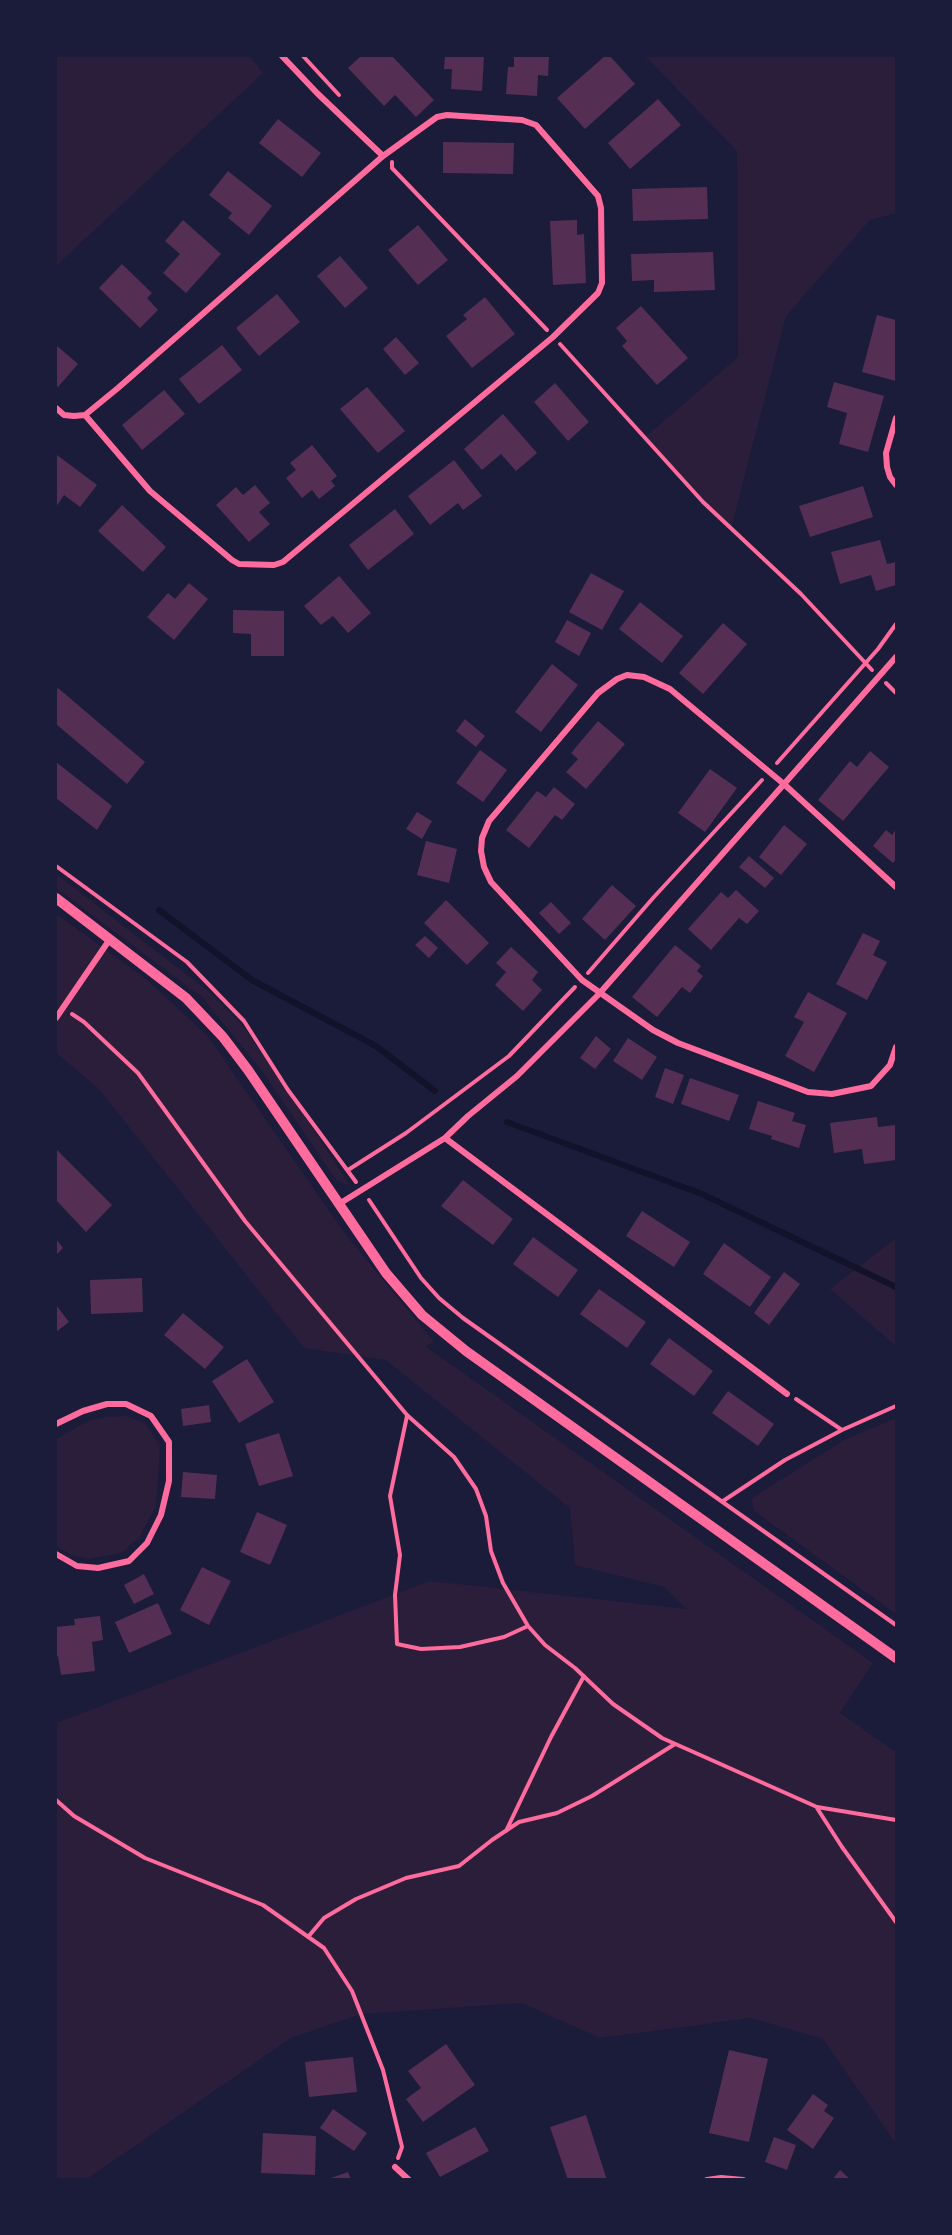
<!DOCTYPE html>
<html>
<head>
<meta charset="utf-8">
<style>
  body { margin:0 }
  #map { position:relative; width:952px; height:2235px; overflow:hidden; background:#1b1b3a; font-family:Figtree,sans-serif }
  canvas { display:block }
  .frame { position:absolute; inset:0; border:57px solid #1b1b3a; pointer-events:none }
</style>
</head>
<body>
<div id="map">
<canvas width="952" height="2235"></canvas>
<div class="frame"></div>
</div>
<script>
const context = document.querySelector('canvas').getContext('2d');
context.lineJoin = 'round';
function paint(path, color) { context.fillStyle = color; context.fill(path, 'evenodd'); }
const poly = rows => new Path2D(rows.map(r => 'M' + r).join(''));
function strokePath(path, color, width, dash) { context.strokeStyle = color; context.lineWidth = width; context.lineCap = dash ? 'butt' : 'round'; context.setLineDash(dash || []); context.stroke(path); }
paint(poly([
  [56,56,250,56,263,73,56,266],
  [645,56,896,56,896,213,870,220,786,316,731,529,644,438,738,357,737,151],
  [56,874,212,994,243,1026,316,1133,350,1186,337,1181,262,1071,202,997,56,888],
  [56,914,146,979,207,1035,346,1235,434,1342,425,1346,873,1663,840,1713,896,1752,896,2144,823,2039,751,2018,600,2038,522,2003,361,2014,291,2038,87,2179,56,2179,56,1723,430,1581,686,1609,664,1587,575,1565,570,1508,386,1360,304,1348,99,1089,56,1053],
  [896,1238,896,1346,830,1289],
  [127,1416,146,1424,160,1446,156,1506,139,1538,121,1553,89,1559,71,1555,56,1546,56,1439,88,1421,106,1417],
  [896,1418,896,1614,753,1510,752,1498,844,1440]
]), '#2a1e3b');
strokePath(poly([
  [159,910,252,980,376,1046,435,1091],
  [507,1122,702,1194,896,1287]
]), '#12122b', 6);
paint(poly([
  [361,56,392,56,434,100,416,117,395,95,384,106,348,68],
  [445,56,484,56,482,91,451,89,452,69,444,69],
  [514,56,549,56,548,76,538,75,537,96,506,94,508,67,514,67],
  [605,56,610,56,635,84,585,129,557,98],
  [658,99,681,125,630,169,608,143],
  [278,119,321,153,302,177,259,143],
  [443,142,514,143,513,174,443,173],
  [228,171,272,206,249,235,228,218,232,213,209,195],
  [707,187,708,219,633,221,632,189],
  [183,220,221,254,186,293,163,273,180,254,165,241],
  [577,220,577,235,584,234,586,283,553,285,550,221],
  [418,225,448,260,418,285,388,250],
  [713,252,715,290,654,292,654,280,632,281,631,254],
  [340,256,368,288,345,308,317,276],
  [122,264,152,293,147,298,158,310,140,328,99,288],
  [277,294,300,322,259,356,236,328],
  [485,297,515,334,472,368,446,336,467,319,463,315],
  [641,306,688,358,657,385,622,346,627,341,616,328],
  [877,315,896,320,896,381,862,372],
  [396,337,419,363,405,375,383,349],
  [56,345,78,364,58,387,56,385],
  [222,345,242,370,199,404,179,379],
  [834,382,884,396,868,452,839,444,847,413,827,407],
  [555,383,589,422,568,441,534,402],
  [367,387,405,431,378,453,340,409],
  [164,390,185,414,142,450,122,425],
  [503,414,537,453,516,471,501,454,482,470,464,449],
  [312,445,337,476,331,481,335,486,319,499,312,490,302,498,286,478,296,470,290,463],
  [57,455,97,485,80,507,64,495,56,507],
  [454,460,482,496,463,510,458,503,430,525,408,496],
  [255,485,270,503,259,512,270,524,249,542,216,505,236,487,243,495],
  [863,486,873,517,810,537,799,506],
  [122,505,166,547,143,572,98,531],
  [395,509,414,534,368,570,349,545],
  [880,540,887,564,896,562,896,585,876,591,871,575,840,584,831,552],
  [591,573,624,591,602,630,569,612],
  [339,576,371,613,348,633,333,616,321,625,304,606],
  [189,583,208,599,174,640,147,617,168,593,175,599],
  [640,602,683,636,662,663,619,629],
  [233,610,284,611,284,656,251,656,251,634,233,633],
  [567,620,591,633,579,656,555,642],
  [723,623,747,644,703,694,679,673],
  [552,664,578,685,541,732,515,712],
  [58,688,145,762,127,784,56,724,56,691],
  [465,719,485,736,476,747,456,731],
  [598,721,625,744,586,789,566,772,578,759,571,753],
  [480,750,507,770,483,802,456,783],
  [870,751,889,767,843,821,818,800,850,761,857,767],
  [56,762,112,806,97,830,56,798],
  [710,769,737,788,705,832,678,813],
  [554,787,575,804,562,820,555,815,529,848,506,830,537,791,546,797],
  [417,812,432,821,422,839,406,829],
  [784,825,807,844,781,875,759,857],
  [896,829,896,859,893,863,873,846,886,830,892,835],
  [426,841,457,849,449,883,417,875],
  [749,856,774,878,765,888,739,867],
  [612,885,636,906,605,940,582,919],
  [736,890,759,911,747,924,739,918,711,950,688,929,721,892,728,898],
  [446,900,489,943,467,965,424,923],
  [551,902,571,923,559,934,539,913],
  [863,933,880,941,873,955,887,962,867,1000,836,984],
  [425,936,438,948,429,958,415,945],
  [675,945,701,966,697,971,703,976,690,993,682,987,657,1017,632,997],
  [511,947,538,972,532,980,542,990,523,1011,495,985,506,972,496,963],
  [808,992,847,1013,814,1072,785,1056,804,1022,794,1017],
  [596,1036,611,1049,595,1069,580,1058],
  [628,1038,657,1057,642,1080,613,1061],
  [665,1068,684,1075,673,1104,655,1097],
  [690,1078,739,1095,729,1121,681,1104],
  [758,1101,795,1113,792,1121,806,1125,799,1148,771,1139,772,1136,749,1129],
  [877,1117,878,1127,896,1125,896,1160,864,1164,862,1149,834,1153,830,1123],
  [56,1149,112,1205,86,1232,56,1200],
  [463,1180,513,1219,493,1245,441,1206],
  [642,1211,690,1242,674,1267,626,1236],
  [533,1237,578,1270,558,1297,513,1264],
  [56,1239,63,1248,56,1255],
  [724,1243,771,1277,750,1307,703,1274],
  [784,1272,800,1284,769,1325,754,1313],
  [142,1278,143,1312,91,1314,90,1280],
  [599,1289,646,1322,627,1348,580,1314],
  [56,1305,69,1322,56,1332],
  [183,1313,224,1347,205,1369,164,1335],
  [669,1338,713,1371,694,1396,650,1364],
  [247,1359,274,1402,239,1423,212,1381],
  [728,1391,774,1424,758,1446,712,1413],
  [209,1405,211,1422,183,1426,181,1409],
  [279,1433,293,1476,259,1486,245,1444],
  [183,1472,217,1475,215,1499,181,1497],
  [257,1512,287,1525,270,1565,240,1552],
  [202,1567,231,1581,209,1625,180,1610],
  [144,1574,154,1594,134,1604,124,1585],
  [158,1603,172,1634,129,1653,115,1622],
  [100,1616,103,1640,92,1642,95,1671,61,1675,58,1656,56,1657,56,1627,75,1625,74,1619],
  [446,2044,475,2085,423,2122,406,2099,421,2088,408,2071],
  [729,2050,768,2059,749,2142,709,2133],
  [353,2057,357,2092,309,2097,305,2062],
  [813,2094,828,2105,824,2111,834,2118,813,2149,787,2130],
  [333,2109,367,2133,354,2151,320,2128],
  [586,2115,607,2180,568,2180,550,2127],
  [475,2127,489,2151,440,2177,426,2153],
  [263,2133,316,2136,315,2175,261,2173],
  [774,2137,796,2145,787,2170,765,2162],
  [840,2170,851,2180,832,2180],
  [348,2172,351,2180,328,2180,328,2179]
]), '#542f53');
strokePath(poly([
  [303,56,339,95],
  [392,162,392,168,547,330],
  [560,344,703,502,801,594,872,670],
  [886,683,896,693],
  [777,763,878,649,896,624],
  [56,866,187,962,244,1021,288,1090,356,1182],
  [588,973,653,898,762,780],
  [72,1014,84,1022,138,1073,245,1221,407,1415,454,1457,476,1489,486,1516,491,1551,503,1583,528,1626,545,1645,575,1668,613,1704,662,1738,817,1807,896,1820],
  [348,1170,406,1133,509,1056,575,987],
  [369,1200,421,1278,439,1298,463,1318,896,1625],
  [796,1399,842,1430],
  [407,1416,390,1496,400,1555,395,1595,397,1644,421,1649,460,1647,504,1637,528,1626],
  [723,1501,785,1460,842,1430,896,1406],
  [56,1800,74,1816,145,1858,263,1905,324,1948,352,1991,383,2070,402,2147,398,2158],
  [817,1808,842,1847,896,1922],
  [506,1831,551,1737,584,1676],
  [308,1937,324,1918,356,1899,406,1878,459,1866,492,1840,519,1822,557,1813,592,1796,675,1744]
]), '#ff6b9d', 4);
strokePath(poly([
  [282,56,317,93,383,156],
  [56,408,64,415,74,416,85,415,118,388,383,156,437,117,447,115,522,120,536,125,598,196,601,208,602,283,598,293,553,337,283,562,274,565,239,564,232,560,150,491,85,415],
  [896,418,886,453,887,467,890,477,896,485],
  [896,887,785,785,670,689,644,677,627,675,617,679,598,693,489,821,482,838,481,851,484,867,491,882,582,980,653,1030,678,1043,808,1092,832,1094,871,1086,890,1065,896,1047],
  [56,1018,110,939],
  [445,1138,787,1394],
  [339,1204,445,1138,468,1116,517,1076,599,994,896,657],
  [56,1424,83,1411,107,1404,126,1404,151,1416,169,1442,169,1481,161,1515,147,1543,129,1561,98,1568,77,1566,56,1554],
  [395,2167,409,2180],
  [707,2180,721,2178,743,2180]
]), '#ff6b9d', 6);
strokePath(poly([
  [56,898,186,998,223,1037,248,1070,386,1273,422,1315,466,1351,896,1658]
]), '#ff6b9d', 10);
</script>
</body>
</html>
